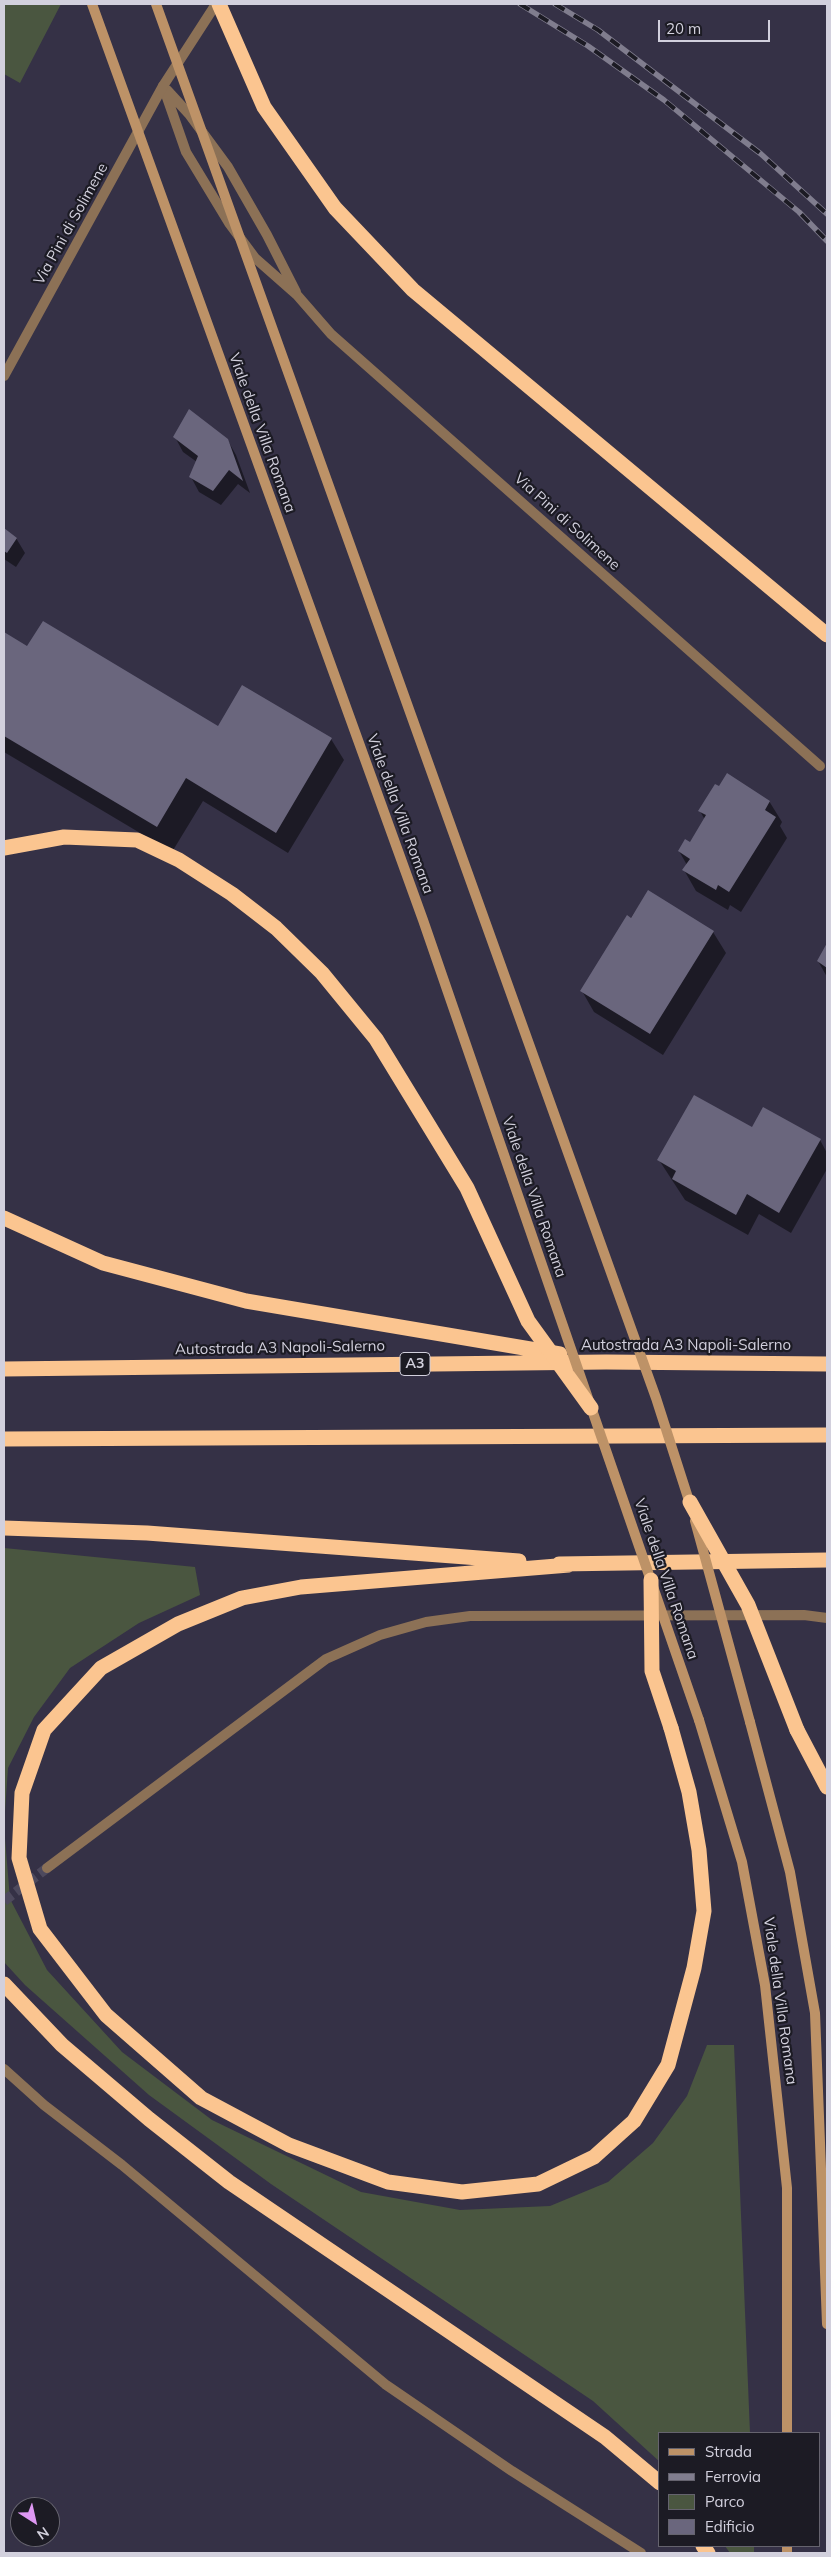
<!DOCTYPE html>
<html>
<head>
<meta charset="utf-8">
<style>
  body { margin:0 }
  #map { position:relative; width:831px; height:2557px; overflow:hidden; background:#353146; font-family:Mulish,sans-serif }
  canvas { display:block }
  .frame { position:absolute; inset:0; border:5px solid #d2d0dd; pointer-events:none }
  .legend { position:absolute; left:658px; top:2432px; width:162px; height:115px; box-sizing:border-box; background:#1c1b24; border:1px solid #65636e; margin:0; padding:6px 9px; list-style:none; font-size:15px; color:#d2d0dd }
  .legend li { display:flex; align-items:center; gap:10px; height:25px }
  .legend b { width:25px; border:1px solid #65636e }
  .north { position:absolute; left:10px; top:2497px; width:50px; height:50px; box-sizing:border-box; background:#1c1b24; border:1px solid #65636e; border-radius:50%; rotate:145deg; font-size:14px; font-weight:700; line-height:20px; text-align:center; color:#d2d0dd }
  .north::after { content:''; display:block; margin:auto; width:18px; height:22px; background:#de98f3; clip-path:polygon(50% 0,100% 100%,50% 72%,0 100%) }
  .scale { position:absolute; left:658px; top:20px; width:112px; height:22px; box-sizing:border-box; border:2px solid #d2d0dd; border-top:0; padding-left:6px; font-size:15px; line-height:18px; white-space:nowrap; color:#d2d0dd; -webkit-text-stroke:4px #1c1b24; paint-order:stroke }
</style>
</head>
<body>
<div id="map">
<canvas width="831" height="2557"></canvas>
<div class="frame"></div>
<ul class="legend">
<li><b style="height:6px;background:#bd9267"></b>Strada</li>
<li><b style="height:6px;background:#807d8e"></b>Ferrovia</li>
<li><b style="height:14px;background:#4a5640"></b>Parco</li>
<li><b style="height:14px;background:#6a667d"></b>Edificio</li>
</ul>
<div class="north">N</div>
<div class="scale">20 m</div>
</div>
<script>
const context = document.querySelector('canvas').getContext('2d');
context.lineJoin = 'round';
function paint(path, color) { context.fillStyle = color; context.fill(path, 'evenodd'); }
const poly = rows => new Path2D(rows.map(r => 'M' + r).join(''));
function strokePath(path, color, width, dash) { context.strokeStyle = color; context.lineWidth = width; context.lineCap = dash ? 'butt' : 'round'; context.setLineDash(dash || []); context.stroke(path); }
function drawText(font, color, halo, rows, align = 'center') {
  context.font = font + ' Mulish,sans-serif'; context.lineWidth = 4.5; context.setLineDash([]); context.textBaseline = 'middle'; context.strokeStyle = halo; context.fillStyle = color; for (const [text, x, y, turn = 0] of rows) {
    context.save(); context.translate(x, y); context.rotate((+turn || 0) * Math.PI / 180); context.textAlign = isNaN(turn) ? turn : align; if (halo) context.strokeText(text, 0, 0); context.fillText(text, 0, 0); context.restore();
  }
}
paint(poly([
  [4,4,61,4,20,83,4,74],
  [4,1548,195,1567,200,1595,139,1623,70,1668,34,1717,8,1768,4,1826,10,1899,47,1970,122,2052,212,2120,361,2192,460,2210,550,2206,608,2182,653,2143,687,2096,707,2045,734,2045,750,2433,660,2433,660,2462,593,2401,271,2184,149,2095,25,1985,4,1962],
  [725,2546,754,2546,754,2553,730,2553]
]), '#4a5640');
paint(poly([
  [175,437,227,439,236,455,250,493,238,484,221,505,199,492,191,477,197,462,183,452],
  [4,530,16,538,25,553,16,567,4,559],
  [4,633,28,648,218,727,243,687,331,739,344,760,288,853,203,801,172,852,4,752],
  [769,801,782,822,780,826,787,838,741,912,730,905,728,910,696,891,684,870,687,865,679,851,690,844,705,820,700,811],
  [648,892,713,932,726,953,663,1055,594,1012,582,991],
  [827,946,827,977,818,961],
  [753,1128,820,1140,827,1153,827,1169,791,1233,759,1214,748,1235,685,1200,659,1160]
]), '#0007');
paint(poly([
  [189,409,228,439,243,481,229,470,213,491,189,477,198,456,173,437],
  [4,528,17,538,7,553,4,551],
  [43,621,218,726,242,685,332,738,276,833,186,778,157,827,4,736,4,632,27,646],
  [727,773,770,801,765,810,776,817,729,892,718,885,716,890,682,870,690,859,678,851,685,839,690,842,706,815,698,811,715,784,719,786],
  [648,890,714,931,650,1034,580,991,627,915,631,918],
  [827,943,827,968,817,961],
  [694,1095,752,1127,763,1107,821,1139,779,1213,747,1194,736,1215,672,1179,676,1171,657,1160]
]), '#6a667d');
strokePath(poly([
  [4,1901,47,1868]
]), '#4d495d', 10, [10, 5]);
strokePath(poly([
  [163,86,186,152,229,223,255,258,297,295,331,334,820,766],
  [167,90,189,114,228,167,267,235,296,292]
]), '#8c7156', 10);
strokePath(poly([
  [4,376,163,86,216,4],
  [47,1868,326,1659,380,1635,426,1622,470,1616,804,1615,827,1618],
  [4,2069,44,2105,122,2165,385,2384,512,2471,641,2553]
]), '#8c7156', 10);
strokePath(poly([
  [699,1720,742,1862,765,1985,787,2188,787,2433],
  [750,1722,790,1872,815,2013,827,2324],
  [787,2553,787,2546]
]), '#bd9267', 10);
strokePath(poly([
  [219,4,264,107,335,208,413,290,827,635],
  [4,1218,103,1263,246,1301,560,1354],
  [4,1369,606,1362,827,1364],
  [4,1439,827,1435],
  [4,1528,147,1533,519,1561],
  [559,1564,827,1560],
  [569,1565,301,1587,242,1598,178,1624,101,1668,44,1730,22,1793,19,1858,40,1929,106,2015,201,2098,289,2145,388,2182,462,2192,538,2184,594,2157,634,2121,668,2065,694,1968,704,1911,699,1850,689,1792,671,1728],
  [797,1730,827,1787],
  [4,1984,62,2045,149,2119,229,2182,605,2437,660,2483],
  [703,2546,708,2553]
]), '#fbc590', 15);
const rail = poly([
  [520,4,588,46,664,100,799,212,827,241],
  [555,4,598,30,761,154,827,214]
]);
strokePath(rail, '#807d8e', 5.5);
strokePath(rail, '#1c1b24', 4, [11]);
strokePath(poly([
  [92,4,423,920,699,1720],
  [156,4,656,1398,691,1507],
  [695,1521,750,1722]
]), '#bd9267', 10);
strokePath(poly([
  [4,848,64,837,137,840,179,860,232,894,276,928,322,973,376,1039,467,1188,528,1321,591,1408],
  [690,1502,748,1605,797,1730],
  [651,1580,652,1671,671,1728]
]), '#fbc590', 15);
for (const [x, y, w] of [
  [415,1364,30]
]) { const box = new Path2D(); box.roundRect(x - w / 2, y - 11.5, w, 23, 4); context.fillStyle = '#1c1b24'; context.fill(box); strokePath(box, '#d2d0dd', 1); }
drawText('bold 14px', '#d2d0dd', null, [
  ["A3",415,1364]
]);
drawText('15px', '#d2d0dd', '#1c1b24', [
  ["Via Pini di Solimene",71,224,-61],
  ["Viale della Villa Romana",262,433,70],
  ["Via Pini di Solimene",567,522,42],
  ["Viale della Villa Romana",400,814,70],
  ["Viale della Villa Romana",534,1197,71],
  ["Autostrada A3 Napoli-Salerno",686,1345],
  ["Autostrada A3 Napoli-Salerno",280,1348,-1],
  ["Viale della Villa Romana",666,1579,71],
  ["Viale della Villa Romana",780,2001,82]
]);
</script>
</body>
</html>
